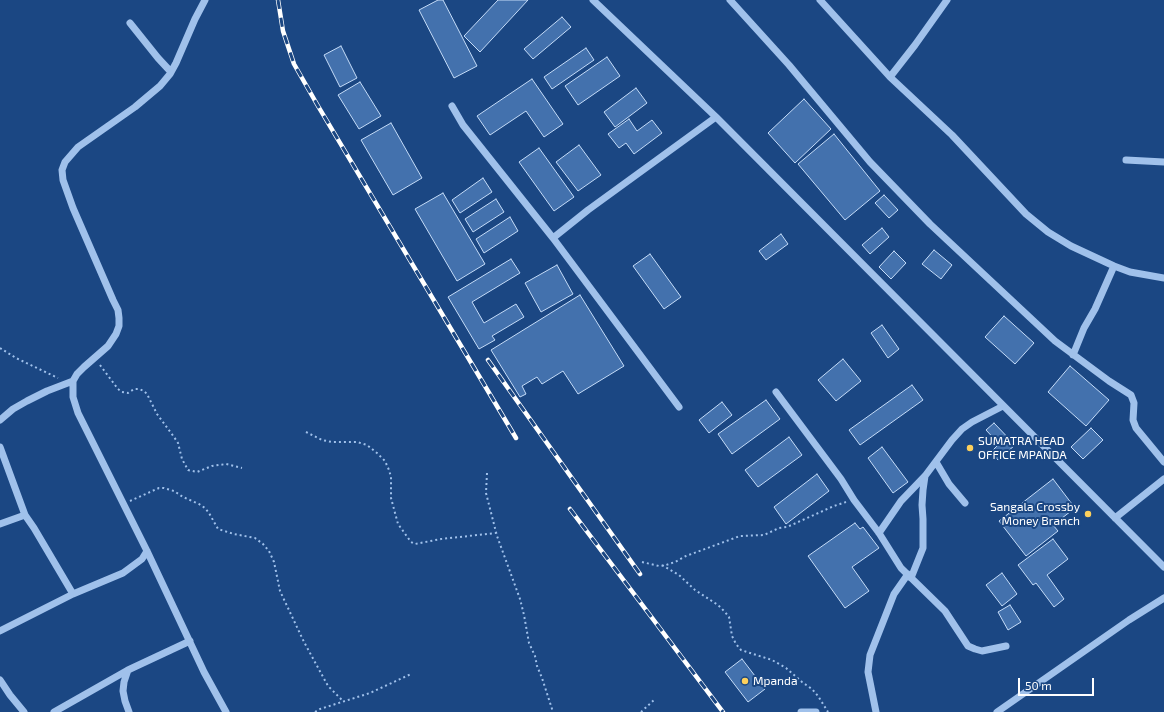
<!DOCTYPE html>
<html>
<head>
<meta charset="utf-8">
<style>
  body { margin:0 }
  #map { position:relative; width:1164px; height:712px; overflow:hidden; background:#1b4783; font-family:"Exo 2",sans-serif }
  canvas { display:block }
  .scale { position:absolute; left:1018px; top:678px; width:76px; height:18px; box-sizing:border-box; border:2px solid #fff; border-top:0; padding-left:5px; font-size:12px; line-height:14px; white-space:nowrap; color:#fff; -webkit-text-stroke:3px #1b4783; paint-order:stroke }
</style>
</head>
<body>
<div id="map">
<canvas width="1164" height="712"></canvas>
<div class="scale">50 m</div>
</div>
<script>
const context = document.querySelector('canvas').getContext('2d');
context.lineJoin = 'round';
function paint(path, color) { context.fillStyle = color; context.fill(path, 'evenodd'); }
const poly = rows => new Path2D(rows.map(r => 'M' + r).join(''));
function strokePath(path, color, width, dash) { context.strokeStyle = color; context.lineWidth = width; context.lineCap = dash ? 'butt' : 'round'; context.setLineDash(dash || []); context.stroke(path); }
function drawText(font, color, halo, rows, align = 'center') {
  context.font = font + ' "Exo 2",sans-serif'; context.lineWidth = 4; context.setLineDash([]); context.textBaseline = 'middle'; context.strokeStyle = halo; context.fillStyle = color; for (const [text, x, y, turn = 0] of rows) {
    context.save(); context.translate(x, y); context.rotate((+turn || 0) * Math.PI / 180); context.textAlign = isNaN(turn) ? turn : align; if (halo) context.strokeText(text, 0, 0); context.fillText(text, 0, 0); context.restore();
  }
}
const building = poly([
  [438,0,443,0,477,66,454,78,419,10,438,0],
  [498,0,528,0,480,52,464,36,498,0],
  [562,17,571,27,533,59,524,49,562,17],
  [341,46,357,78,340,87,324,55,341,46],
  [586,48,594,60,552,89,544,77,586,48],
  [607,57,620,76,578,105,565,86,607,57],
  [532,79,563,124,544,137,526,111,490,135,477,116,532,79],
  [360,82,381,116,359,129,338,95,360,82],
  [636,88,647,103,615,127,604,112,636,88],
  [804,99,831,129,795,163,768,133,804,99],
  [629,119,637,131,652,120,662,133,634,154,626,143,619,148,608,134,629,119],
  [391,123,422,178,393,195,361,140,391,123],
  [834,134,880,191,845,220,798,164,834,134],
  [579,145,601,175,578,191,556,162,579,145],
  [539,148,574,197,554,211,519,162,539,148],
  [483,178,492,192,460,213,452,200,483,178],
  [443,193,485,264,457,281,415,209,443,193],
  [884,195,898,210,889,218,875,203,884,195],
  [496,199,504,212,473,232,465,219,496,199],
  [510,217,518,231,484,253,476,239,510,217],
  [882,228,889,237,870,254,862,245,882,228],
  [781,234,788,244,766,260,759,251,781,234],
  [934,250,952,265,941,279,922,264,934,250],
  [894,251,906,263,891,279,879,267,894,251],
  [650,254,681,297,664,309,633,266,650,254],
  [511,259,520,273,472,302,484,323,516,304,524,317,492,336,495,340,479,349,448,297,511,259],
  [557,265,573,294,541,312,525,283,557,265],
  [580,295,624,366,578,394,563,371,542,384,537,377,522,386,526,394,520,397,491,350,580,295],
  [1004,316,1034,343,1015,364,985,337,1004,316],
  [882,325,899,349,888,358,871,333,882,325],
  [843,359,861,381,836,401,818,380,843,359],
  [1070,366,1109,400,1086,426,1048,392,1070,366],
  [912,385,923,400,860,445,849,430,912,385],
  [766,400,780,419,732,454,718,434,766,400],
  [722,402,732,415,709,433,699,420,722,402],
  [994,423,1015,445,998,460,991,452,999,444,986,430,994,423],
  [1091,428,1103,440,1083,459,1071,447,1091,428],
  [789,437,802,455,758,487,745,470,789,437],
  [882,447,908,482,893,493,868,458,882,447],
  [817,474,829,491,786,524,774,507,817,474],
  [1053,479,1075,508,1053,525,1058,531,1026,556,999,521,1053,479],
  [855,523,860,529,863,527,879,548,852,567,869,591,845,608,808,556,855,523],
  [1053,539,1068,559,1047,575,1064,599,1054,607,1036,583,1033,585,1018,565,1053,539],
  [1002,573,1017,594,1002,606,986,585,1002,573],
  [1010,605,1021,622,1008,630,998,612,1010,605],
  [742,659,765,689,748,702,725,672,742,659]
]);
paint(building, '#4371ad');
strokePath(building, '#c5dcf8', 1);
strokePath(poly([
  [0,348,16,358,58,378],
  [100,365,118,389,122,392,128,393,134,389,139,389,144,391,147,394,157,414,174,437,178,443,182,459,188,470,197,472,212,466,226,464,242,468],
  [306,432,322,440,332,442,357,442,367,445,377,453,385,461,389,470,391,477,391,498,398,524,411,542,415,544,441,539,496,533],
  [487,473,486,493,497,536,520,599,524,615,529,643,535,656,537,666,542,678,553,712],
  [130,501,159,488,164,488,174,491,183,497,199,504,205,508,209,513,218,529,234,534,255,538,263,544,269,551,274,562,280,591,304,642,328,686,343,701],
  [642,562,659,566,666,565,675,562,686,556,740,536,764,535,779,528,787,527,834,506,846,502],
  [662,565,679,575,695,590,718,605,725,612,729,617,732,636,736,644,741,650,747,652,772,660,786,668,802,682,812,689,818,696,828,712],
  [315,712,320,709,370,693,411,674],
  [641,712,654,700]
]), '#a0c1eb', 2, [2, 3]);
strokePath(poly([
  [205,0,195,19,176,63,170,74,160,86,135,107,78,147,65,162,62,170,63,180,73,208,113,300,118,310,119,318,119,326,116,334,108,346,84,367,77,374,73,381,73,397,78,413,147,551,204,672,226,712],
  [593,0,716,117,1164,567],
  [730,0,789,65,870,162,930,224,1055,341,1109,381,1131,395,1134,403,1133,420,1136,428,1164,462],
  [820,0,890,77,952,135,1026,214,1048,232,1071,246,1114,266,1130,272,1164,278],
  [130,23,158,58,171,72],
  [890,77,915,45,947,0],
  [452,106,463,125,553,238,679,407],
  [1126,160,1164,162],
  [553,238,588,210,716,117],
  [1073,355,1084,328,1095,309,1114,266],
  [776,392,841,479,854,500,879,533,901,568,945,611,968,646,975,649,982,651,1006,646],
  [0,420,13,409,27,401,47,391,73,381],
  [0,447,25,515,34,528,73,594],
  [936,462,949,484,965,503],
  [1115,518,1164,479],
  [0,524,25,515],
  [879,533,901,501,925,476,952,440,962,429,972,422,1003,406],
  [911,578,923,548,923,519,922,505,923,490,925,476],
  [0,631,73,594,123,573,142,559,147,551],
  [128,670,124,682,123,691,125,701,129,712],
  [0,680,10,695,24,712],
  [54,712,128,670,190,641],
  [801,712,816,712],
  [876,712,868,672,870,655,883,622,894,594,908,574],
  [997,712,1129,620,1164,598]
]), '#a0c1eb', 7);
const rail = poly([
  [278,0,283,31,294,64,318,106,516,438],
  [488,360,640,574],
  [570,509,723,712]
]);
strokePath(rail, '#fff', 4.5);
strokePath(rail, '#1b4783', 3, [9]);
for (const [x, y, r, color] of [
  [970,448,4,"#fdd05c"],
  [1088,514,4,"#fdd05c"],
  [745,681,4,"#fdd05c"]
]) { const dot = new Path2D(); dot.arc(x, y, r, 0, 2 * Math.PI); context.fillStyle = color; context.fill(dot); strokePath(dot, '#1b4783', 1.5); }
drawText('12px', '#fff', '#1b4783', [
  ["SUMATRA HEAD",978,441],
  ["OFFICE MPANDA",978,455],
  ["Sangala Crossby",1080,507,"right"],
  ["Money Branch",1080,521,"right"],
  ["Mpanda",753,681]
], 'left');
</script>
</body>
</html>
